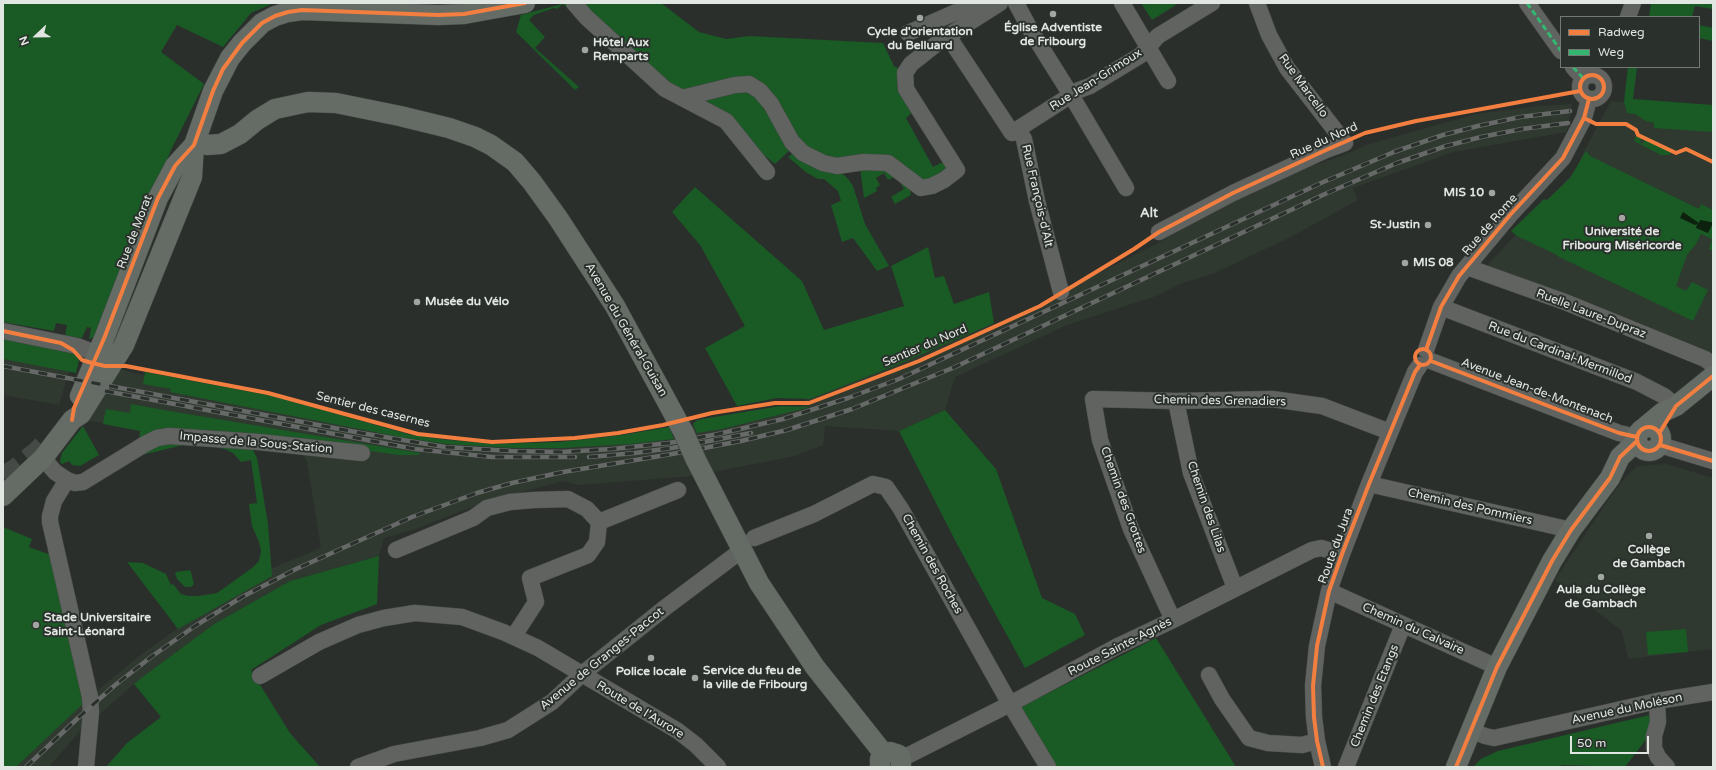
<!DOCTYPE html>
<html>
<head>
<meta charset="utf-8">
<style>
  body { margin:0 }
  #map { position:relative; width:1716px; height:770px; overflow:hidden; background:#2b2f2c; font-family:"Varela Round",sans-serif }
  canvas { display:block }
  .frame { position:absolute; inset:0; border:4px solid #e2e6e2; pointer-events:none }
  .legend { position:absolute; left:1560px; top:16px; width:140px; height:52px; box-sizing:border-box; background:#2a302b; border:1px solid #747974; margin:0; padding:5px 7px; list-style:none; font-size:12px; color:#e2e6e2 }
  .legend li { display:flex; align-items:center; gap:8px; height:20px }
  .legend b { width:20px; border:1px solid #747974 }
  .north { position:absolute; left:16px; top:16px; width:40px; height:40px; -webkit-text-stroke:3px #2a302b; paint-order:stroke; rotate:248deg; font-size:11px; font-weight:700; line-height:16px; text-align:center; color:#e2e6e2 }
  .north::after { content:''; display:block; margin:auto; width:14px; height:18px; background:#e2e6e2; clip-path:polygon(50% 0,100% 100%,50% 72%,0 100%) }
  .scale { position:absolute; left:1570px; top:736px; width:79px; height:18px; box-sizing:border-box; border:2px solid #e2e6e2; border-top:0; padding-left:5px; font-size:12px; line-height:14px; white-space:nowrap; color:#e2e6e2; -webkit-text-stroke:3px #2a302b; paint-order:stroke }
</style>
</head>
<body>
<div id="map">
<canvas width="1716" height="770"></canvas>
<div class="frame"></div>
<ul class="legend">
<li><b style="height:5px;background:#f27e40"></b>Radweg</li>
<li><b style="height:5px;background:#33b770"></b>Weg</li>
</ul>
<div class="north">N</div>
<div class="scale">50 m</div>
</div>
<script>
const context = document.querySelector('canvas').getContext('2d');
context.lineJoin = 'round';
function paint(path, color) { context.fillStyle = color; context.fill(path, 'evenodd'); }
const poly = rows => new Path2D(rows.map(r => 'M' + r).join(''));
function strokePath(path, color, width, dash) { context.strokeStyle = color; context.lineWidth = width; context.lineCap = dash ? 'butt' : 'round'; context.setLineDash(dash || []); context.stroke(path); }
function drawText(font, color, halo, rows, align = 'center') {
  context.font = font + ' "Varela Round",sans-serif'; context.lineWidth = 4; context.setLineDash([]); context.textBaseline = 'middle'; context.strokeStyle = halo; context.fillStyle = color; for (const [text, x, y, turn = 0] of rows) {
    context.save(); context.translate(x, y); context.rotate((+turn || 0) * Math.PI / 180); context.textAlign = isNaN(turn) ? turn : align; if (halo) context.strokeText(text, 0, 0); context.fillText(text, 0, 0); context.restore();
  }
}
paint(poly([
  [1611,101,1713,110,1713,362,1482,271,1575,171,1583,153],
  [1572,104,1568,128,1566,132,1453,152,1353,188,1358,200,1289,238,1212,274,1180,284,1156,296,1067,325,955,377,945,410,899,431,825,426,823,445,795,456,693,476,579,485,563,481,485,502,416,529,384,538,379,556,290,581,214,624,134,684,80,731,49,767,16,767,93,694,138,657,220,598,255,575,321,548,307,462,303,455,259,442,88,421,118,369,269,406,493,446,620,440,713,421,800,407,812,390,956,324,1000,324,1040,306,1061,292,1164,240,1233,193,1347,154,1366,145,1476,114,1538,106],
  [3,346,73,358,59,405,3,395],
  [1666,464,1713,478,1713,649,1628,659,1622,631,1555,580,1613,493,1626,477,1637,466]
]), '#2f392f');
paint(poly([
  [3,3,274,3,251,13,223,47,177,25,161,52,204,84,171,150,100,329,94,337,89,339,91,328,87,327,82,338,65,336,67,325,56,323,54,331,3,322],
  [566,3,568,4,579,17,576,19,574,12,571,12,563,4,557,9,554,8,534,15,529,20,545,37,535,48,579,87,575,90,516,32,521,15],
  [581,3,661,3,699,32,726,39,749,36,883,43,894,66,898,68,897,87,913,112,906,118,933,167,945,161,947,166,947,171,941,177,923,180,913,175,836,162,803,148,762,87,688,93,671,89],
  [1141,3,1179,3,1152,20],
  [1651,3,1713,3,1713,9,1695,6,1692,17,1649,17],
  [1699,25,1713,28,1713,41,1699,38],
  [1628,67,1637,67,1633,99,1713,105,1713,132,1654,128,1654,123,1646,121,1635,114,1627,113,1624,102],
  [730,89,756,93,790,150,775,164,697,100],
  [1636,136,1642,138,1640,142,1642,144,1645,140,1672,153,1668,155,1661,155,1634,141],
  [1586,151,1590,156,1699,209,1701,204,1713,210,1712,216,1713,217,1713,251,1709,249,1712,239,1701,234,1696,244,1687,255,1676,286,1686,291,1692,282,1708,290,1693,321,1557,256,1557,255,1517,236,1511,231,1544,199,1547,200,1570,178],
  [792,154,844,175,849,180,853,186,865,224,889,266,877,271,853,238,842,242,831,205,841,201,838,191,824,179,818,179,807,173,788,157],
  [875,167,886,169,896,174,910,189,911,195,895,204,891,197,904,189,896,176,888,180,884,173,876,178,880,185,876,188,877,191,864,198,860,168],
  [695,187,802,281,824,330,904,306,891,266,928,247,935,278,944,276,954,304,989,292,994,323,897,365,810,399,777,398,737,406,705,348,745,326,700,245,672,212],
  [3,339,71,351,79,360,76,373,3,359],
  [145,372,273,396,411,435,447,440,493,444,560,442,622,435,669,427,674,439,631,444,561,448,514,448,446,444,400,437,170,392,171,389,143,384],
  [131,404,164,410,420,453,419,455,398,455,349,448,139,440,140,431,103,424,106,409,130,413],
  [780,406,810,407,722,429,697,433,693,424,697,420,702,419],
  [945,410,996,469,1042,598,1075,614,1085,635,1025,668,957,544,899,431],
  [83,426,99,455,80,466,72,465,69,461,62,464,60,462,62,453],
  [166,440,246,445,253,450,257,458,268,524,272,576,178,629,127,562,143,563,166,574,171,585,173,584,181,594,188,596,198,596,217,593,252,568,259,561,261,551,259,542,252,526,249,504,257,503,251,460,241,462,233,453,225,449,192,443,129,458],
  [3,527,32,539,29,547,51,555,85,702,16,767,3,767],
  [379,556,377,604,321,625,251,670,290,733,320,767,106,767,127,743,161,717,134,684,140,679,214,624,290,581],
  [190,570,191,572,194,584,191,587,185,587,177,579,175,573,176,572],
  [1686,629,1688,652,1648,655,1646,632],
  [1156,638,1236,767,1053,767,1017,709],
  [1654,714,1648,737,1625,767,1561,765,1561,767,1473,767,1481,759,1498,751]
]), '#195a25');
paint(poly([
  [1683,212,1699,223,1700,220,1711,222,1713,223,1708,233,1696,228,1697,224,1695,225,1680,218]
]), '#0c220f');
strokePath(poly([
  [3,476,15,469,36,452,45,443]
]), '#464a47', 20, [20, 10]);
const minor = poly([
  [574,3,586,17,665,89,726,121,767,172],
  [1016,3,1031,31,1071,95,1126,188],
  [1122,3,1168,81],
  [1527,3,1561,51],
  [1628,17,1633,3],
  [908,33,977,3],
  [948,36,1012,133,1018,129,1024,139,1037,201,1061,292],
  [1573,67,1583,78],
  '1580 87a12 12 0 1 1 24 0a12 12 0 1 1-24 0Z',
  [682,98,735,85,749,84,760,91,771,104,792,142,803,153,823,163,837,166,864,162,888,163,921,188,932,186,944,180,957,170,906,89,905,73,911,64,940,41,1000,3],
  [1018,129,1079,90,1090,86,1141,55,1158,36,1212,3],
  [1159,232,1233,193,1326,150,1345,143,1287,68,1269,35,1257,3],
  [1467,267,1565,302,1705,359,1713,365],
  [1441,307,1637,382,1664,396,1676,406],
  [3,331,77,346,98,354],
  [1426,350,1441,307,1459,276,1510,215,1563,158,1584,118,1589,99],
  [1431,361,1619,433,1637,437],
  [1176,401,1191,473,1235,588],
  [1660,445,1713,461],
  [43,458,55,472,67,480,75,483,83,482,145,444,157,438,169,436,259,442,362,453],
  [67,480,54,501,50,516,50,522,90,697,91,712,86,767],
  [1369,484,1571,530],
  [754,538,814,514,873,484,886,487,901,509,1010,704,1048,767],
  [396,550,473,518,487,508,510,502,534,500,568,499,587,509,599,522],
  [1329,591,1497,667],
  [1173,620,1131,529,1100,440,1093,399,1176,401,1272,399,1322,406,1390,432],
  [514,636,536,602,530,578,588,555,597,542,599,522,678,490],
  [1209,675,1222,699,1249,738,1268,743,1302,745,1317,741],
  [260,676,319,642,358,625,384,618,415,613,462,617,503,632,538,648,678,731,696,745,718,767],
  [1657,701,1658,722,1654,736,1654,748,1658,757,1667,767],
  [1471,730,1485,736,1494,738,1657,701,1713,692],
  [901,759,1010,704,1116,647,1173,620,1312,550,1321,548,1342,554],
  [358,767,394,754,480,738,508,730,552,702,581,675,666,607,742,550],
  [1323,767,1317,741,1314,717,1313,686,1317,646,1329,591,1342,554,1369,484,1415,372,1420,365],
  [1346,767,1403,625]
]);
const major = poly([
  [196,140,207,145,221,144,240,134,257,120,275,109,308,102,336,103,400,116,449,128,475,137,491,145,515,162,532,182,558,218,615,306,684,433],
  [80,396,105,336,158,198,175,166,194,145],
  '1637 439a12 12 0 1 1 24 0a12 12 0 1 1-24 0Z',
  [1645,427,1663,412,1676,406,1713,376],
  [695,458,759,583,815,667,884,754],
  [3,496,43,458,72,420,81,414,124,345,192,177,194,145,213,91,230,58,242,43,262,23,275,16,288,12,302,10,438,15,464,14,525,3],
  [880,767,880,759,884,754,890,752,899,755,901,759,901,767],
  [1456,767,1497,667,1552,561,1571,530,1610,478,1620,457,1637,441]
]);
strokePath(minor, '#4a4c4a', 17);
strokePath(major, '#4a4c4a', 21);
strokePath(minor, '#606360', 16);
strokePath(major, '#656c66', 20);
const rail = poly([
  [3,366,361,433,445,447,511,451,561,452,612,449,669,443,718,434,783,419,848,398,899,379,1321,183,1394,152,1443,135,1478,126,1520,117,1570,111],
  [105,391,415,449,492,457,575,457],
  [589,457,635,453,672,448,751,433],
  [26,767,78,718,114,686,151,657,195,626,242,597,296,569,412,517,477,493,512,483,563,472,672,454,741,441,787,430,852,409,955,367,1325,194,1397,163,1446,146,1481,137,1522,129,1568,123]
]);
strokePath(rail, '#666967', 4.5);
strokePath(rail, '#2a302b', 3, [9]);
const majorBridge = poly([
  [684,433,695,458]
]);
strokePath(majorBridge, '#4a4c4a', 21, []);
strokePath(majorBridge, '#656c66', 20);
strokePath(poly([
  [1527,3,1561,51],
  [1573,67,1583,78]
]), '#33b770', 3, [6, 3]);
strokePath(poly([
  '1580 87a12 12 0 1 1 24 0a12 12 0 1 1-24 0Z',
  [1584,118,1596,124,1626,124,1636,130,1638,135,1676,153,1686,149,1713,162],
  [3,331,61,343,73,350,82,360,92,363,105,366,126,366,268,393,418,434,492,442,575,438,618,433,663,425,712,413,775,403,809,403,919,361,1040,306,1134,249,1159,232,1233,193,1326,150,1365,133,1416,121,1580,91],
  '1415 357a8 8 0 1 1 16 0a8 8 0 1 1-16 0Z',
  [1426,350,1441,307,1459,276,1510,215,1563,158,1584,118,1589,99],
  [1431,361,1619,433,1637,437],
  [72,420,74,408,105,336,158,198,175,166,194,145,213,91,223,69,242,43,262,23,275,16,288,12,302,10,438,15,464,14,525,3],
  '1637 439a12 12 0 1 1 24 0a12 12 0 1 1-24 0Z',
  [1660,432,1676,406,1713,376],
  [1660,445,1713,461],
  [1323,767,1317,741,1314,717,1313,686,1317,646,1329,591,1342,554,1369,484,1415,372,1420,365],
  [1456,767,1497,667,1552,561,1571,530,1610,478,1620,457,1637,441]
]), '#f27e40', 4);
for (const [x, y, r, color] of [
  [1053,14,4,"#a2a6a2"],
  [920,18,4,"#a2a6a2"],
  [585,50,4,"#a2a6a2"],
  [1492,193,4,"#a2a6a2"],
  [1622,218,4,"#a2a6a2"],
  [1428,225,4,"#a2a6a2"],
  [1405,263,4,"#a2a6a2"],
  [417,302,4,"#a2a6a2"],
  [1649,536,4,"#a2a6a2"],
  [1601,577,4,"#a2a6a2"],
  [36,625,4,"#a2a6a2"],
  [651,658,4,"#a2a6a2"],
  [695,678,4,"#a2a6a2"]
]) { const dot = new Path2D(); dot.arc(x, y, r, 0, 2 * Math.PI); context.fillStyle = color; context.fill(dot); strokePath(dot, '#2a302b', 1.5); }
drawText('bold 12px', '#e2e6e2', '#2a302b', [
  ["Église Adventiste",1053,28],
  ["de Fribourg",1053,42],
  ["Cycle d'orientation",920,32],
  ["du Belluard",920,46],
  ["Hôtel Aux",593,43,"left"],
  ["Remparts",593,57,"left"],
  ["MIS 10",1484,193,"right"],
  ["St-Justin",1420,225,"right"],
  ["Université de",1622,232],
  ["Fribourg Miséricorde",1622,246],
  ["MIS 08",1413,263,"left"],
  ["Musée du Vélo",425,302,"left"],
  ["Collège",1649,550],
  ["de Gambach",1649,564],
  ["Aula du Collège",1601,590],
  ["de Gambach",1601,604],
  ["Stade Universitaire",44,618,"left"],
  ["Saint-Léonard",44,632,"left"],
  ["Service du feu de",703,671,"left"],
  ["la ville de Fribourg",703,685,"left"],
  ["Police locale",651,672]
]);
drawText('12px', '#e2e6e2', '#2a302b', [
  ["Rue Jean-Grimoux",1096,80,-32],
  ["Rue Marcello",1303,86,54],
  ["Rue du Nord",1324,141,-24],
  ["Rue François-d'Alt",1037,196,77],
  ["Rue de Rome",1490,225,-49],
  ["Rue de Morat",135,232,-69],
  ["Ruelle Laure-Dupraz",1591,314,21],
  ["Avenue du Général-Guisan",626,330,60],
  ["Sentier du Nord",925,346,-23],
  ["Rue du Cardinal-Mermillod",1560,353,21],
  ["Avenue Jean-de-Montenach",1537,391,21],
  ["Chemin des Grenadiers",1220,401,1],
  ["Sentier des casernes",373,410,14],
  ["Impasse de la Sous-Station",256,443,5],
  ["Chemin des Grottes",1123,500,70],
  ["Chemin des Lilas",1206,507,71],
  ["Chemin des Pommiers",1470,507,13],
  ["Route du Jura",1336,546,-70],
  ["Chemin des Roches",932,564,61],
  ["Chemin du Calvaire",1413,629,24],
  ["Route Sainte-Agnès",1120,647,-27],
  ["Avenue de Granges-Paccot",602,659,-39],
  ["Chemin des Etangs",1375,696,-68],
  ["Avenue du Moléson",1627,709,-12],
  ["Route de l'Aurore",640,710,31]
]);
drawText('bold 13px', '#e2e6e2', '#2a302b', [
  ["Alt",1149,214]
]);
</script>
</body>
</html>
